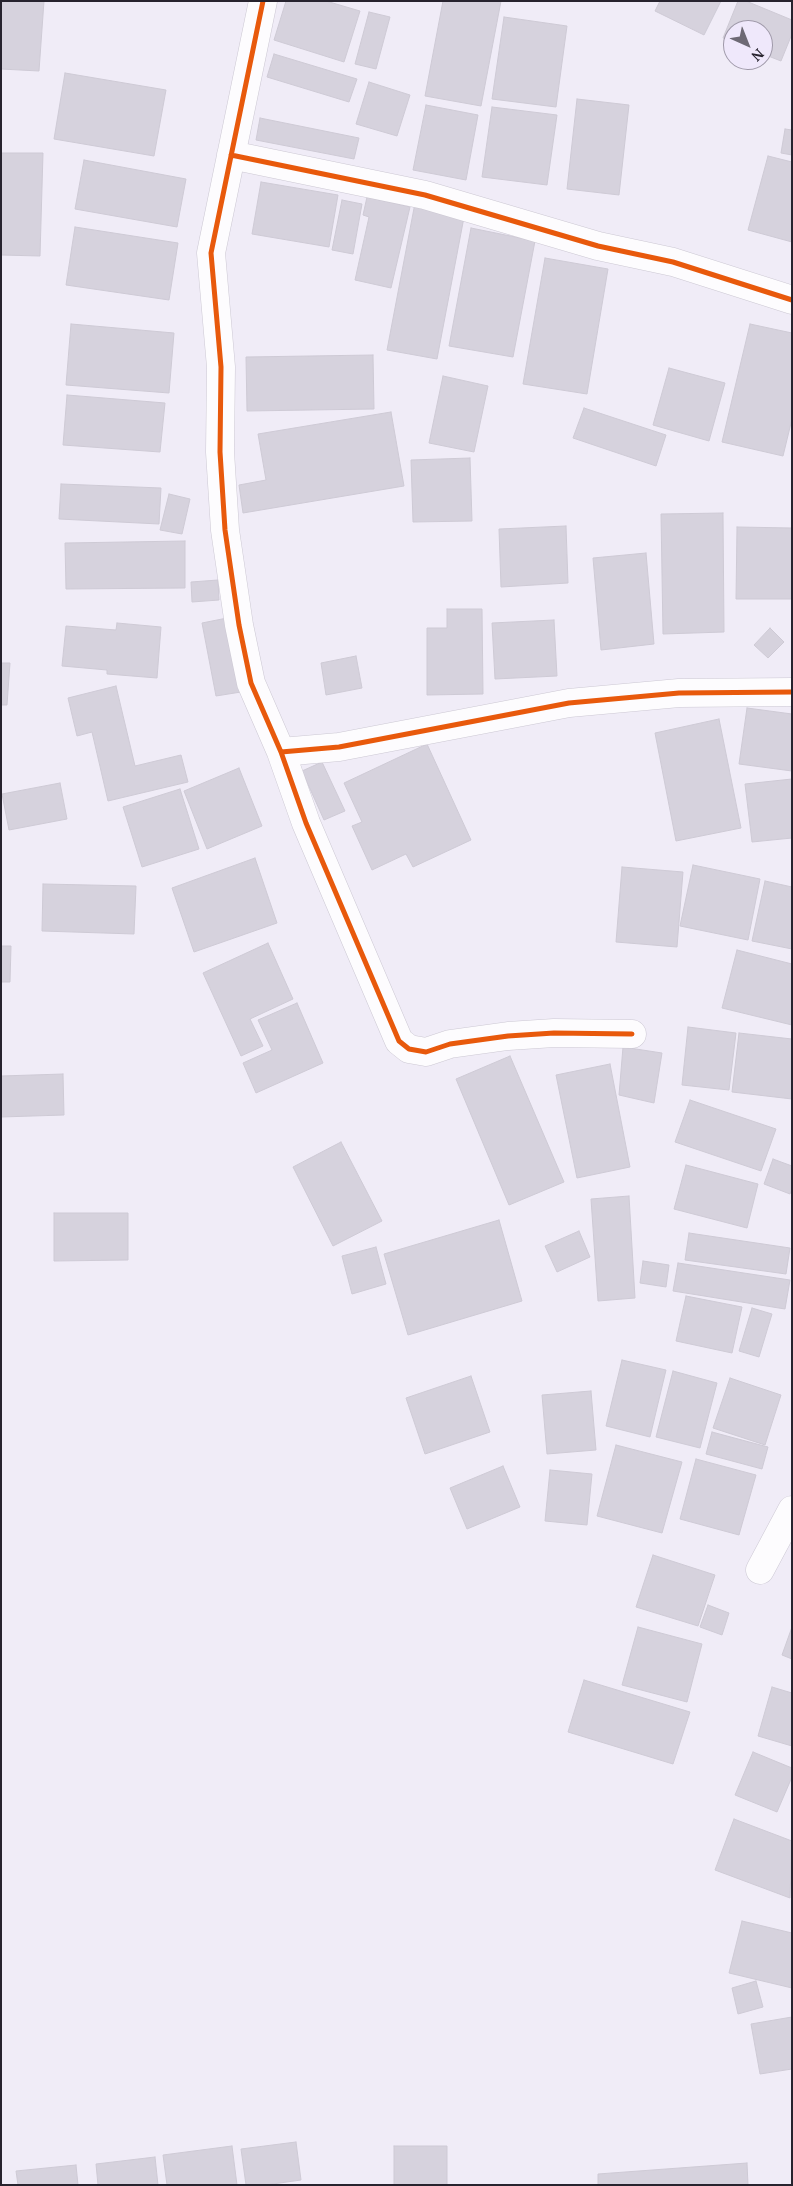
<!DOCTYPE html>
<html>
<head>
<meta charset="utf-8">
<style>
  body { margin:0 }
  #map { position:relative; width:793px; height:2186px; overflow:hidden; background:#f0ecf7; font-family:"PT Serif",serif }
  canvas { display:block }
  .frame { position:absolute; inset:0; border:2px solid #27232e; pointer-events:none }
  .north { position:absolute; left:723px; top:20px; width:50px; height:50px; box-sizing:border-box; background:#efe8fb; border:1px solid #9f99a9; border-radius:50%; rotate:136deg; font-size:14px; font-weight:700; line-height:20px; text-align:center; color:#27232e }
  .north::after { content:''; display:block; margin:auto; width:18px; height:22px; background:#6d6974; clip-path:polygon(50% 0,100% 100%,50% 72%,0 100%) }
</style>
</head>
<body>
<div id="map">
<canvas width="793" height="2186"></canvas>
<div class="frame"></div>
<div class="north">N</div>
</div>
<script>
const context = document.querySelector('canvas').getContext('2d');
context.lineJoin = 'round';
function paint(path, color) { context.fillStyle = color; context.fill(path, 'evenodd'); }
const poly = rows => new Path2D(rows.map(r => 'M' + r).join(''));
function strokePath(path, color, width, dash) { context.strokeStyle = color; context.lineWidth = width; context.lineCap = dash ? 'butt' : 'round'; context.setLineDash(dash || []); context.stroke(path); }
const building = poly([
  [1,1,44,1,39,71,1,69,1,1],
  [286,1,326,1,360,11,344,62,274,40,286,1],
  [443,1,501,1,481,106,425,96,443,1],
  [660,1,721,1,704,35,655,11,660,1],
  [738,1,746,1,792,20,792,34,781,61,763,54,763,30,733,30,733,42,723,38,738,1],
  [369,12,390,17,376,69,355,64,369,12],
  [504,17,567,26,556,107,492,99,504,17],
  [274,54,357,79,349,102,267,77,274,54],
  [65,73,166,90,154,156,54,139,65,73],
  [369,82,410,95,397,136,356,124,369,82],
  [577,99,629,105,619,195,567,189,577,99],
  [426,105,478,115,466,180,413,170,426,105],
  [492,107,557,115,547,185,482,177,492,107],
  [260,118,359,138,354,159,256,140,260,118],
  [785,129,792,130,792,155,781,153,785,129],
  [1,153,43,153,40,256,1,255,1,153],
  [768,156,792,162,792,242,748,230,768,156],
  [84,160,186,179,177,227,75,209,84,160],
  [261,182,338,195,329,247,252,234,261,182],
  [367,197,410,207,391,288,355,280,369,217,363,215,367,197],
  [342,200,362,204,353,254,332,250,342,200],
  [415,203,465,212,437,359,387,350,415,203],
  [75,227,178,243,169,300,66,285,75,227],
  [471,228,535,241,513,357,449,346,471,228],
  [545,258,608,269,587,394,523,384,545,258],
  [71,324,174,333,169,393,66,385,71,324],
  [750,324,792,333,792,419,783,456,722,442,750,324],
  [373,355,374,409,247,411,246,357,373,355],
  [669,368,725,383,709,441,653,425,669,368],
  [443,376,488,386,474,452,429,443,443,376],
  [67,395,165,403,160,452,63,445,67,395],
  [584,408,666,435,656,466,573,438,584,408],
  [391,412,404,486,243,513,239,485,266,480,258,434,391,412],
  [470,458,472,521,413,522,411,460,470,458],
  [61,484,161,488,159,524,59,519,61,484],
  [169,494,190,499,182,534,160,530,169,494],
  [723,513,724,632,663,634,661,514,723,513],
  [566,526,568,583,501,587,499,529,566,526],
  [737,527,792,528,792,599,736,599,737,527],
  [185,541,185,588,66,589,65,543,185,541],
  [646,553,654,644,601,650,593,558,646,553],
  [218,580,219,600,192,602,191,582,218,580],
  [447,609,482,609,483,694,427,695,427,628,447,628,447,609],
  [227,618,241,692,216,696,202,623,227,618],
  [554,620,557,676,495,679,492,623,554,620],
  [117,623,161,627,157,678,107,674,107,670,62,666,66,626,116,630,117,623],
  [770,628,784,642,768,658,754,645,770,628],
  [356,656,362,688,326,695,321,663,356,656],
  [1,663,10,663,7,705,1,705,1,663],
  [116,686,135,766,181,755,188,782,108,801,92,732,77,736,68,698,116,686],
  [747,708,792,714,792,771,739,764,747,708],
  [719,719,741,828,676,841,655,733,719,719],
  [427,744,471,840,413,867,406,854,372,870,352,826,362,822,344,783,427,744],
  [322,762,345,811,324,820,302,771,322,762],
  [239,768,262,826,207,849,184,791,239,768],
  [792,779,792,838,752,842,745,784,792,779],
  [60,783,67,819,9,830,2,794,60,783],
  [180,789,199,849,142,867,123,807,180,789],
  [255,858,277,923,194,952,172,888,255,858],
  [693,865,760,879,748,940,680,926,693,865],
  [622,867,683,872,677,947,616,942,622,867],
  [765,881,792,887,792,949,752,941,765,881],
  [43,884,136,886,134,934,42,931,43,884],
  [268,943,293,999,250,1019,263,1046,241,1056,203,973,268,943],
  [1,946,11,946,10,982,1,982,1,946],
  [737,950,792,964,792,1025,722,1008,737,950],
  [297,1003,323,1063,256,1093,243,1063,272,1050,258,1020,297,1003],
  [688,1027,736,1033,729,1090,682,1085,688,1027],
  [739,1033,792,1039,792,1099,732,1092,739,1033],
  [623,1047,662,1053,654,1103,619,1095,623,1047],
  [510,1056,564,1182,509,1205,456,1079,510,1056],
  [610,1064,630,1167,577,1178,556,1075,610,1064],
  [63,1074,64,1115,1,1117,1,1076,63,1074],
  [690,1100,776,1129,761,1171,675,1142,690,1100],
  [341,1142,382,1221,333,1246,293,1167,341,1142],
  [773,1159,792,1166,792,1189,790,1194,764,1184,773,1159],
  [686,1165,758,1184,747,1228,674,1209,686,1165],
  [629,1196,635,1298,598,1301,591,1199,629,1196],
  [54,1213,128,1213,128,1260,54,1261,54,1213],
  [499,1220,522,1301,408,1335,384,1254,499,1220],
  [579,1231,590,1257,557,1272,545,1246,579,1231],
  [689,1233,790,1248,786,1274,685,1260,689,1233],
  [376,1247,386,1284,352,1294,342,1256,376,1247],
  [643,1261,669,1265,666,1287,640,1283,643,1261],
  [678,1263,790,1280,785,1309,673,1291,678,1263],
  [686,1296,742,1307,732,1353,676,1341,686,1296],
  [752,1308,772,1314,759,1357,739,1351,752,1308],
  [622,1360,666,1370,650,1437,606,1426,622,1360],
  [673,1371,717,1383,700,1448,656,1437,673,1371],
  [471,1376,490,1432,425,1454,406,1398,471,1376],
  [730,1378,781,1395,765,1445,713,1428,730,1378],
  [591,1391,596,1450,547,1454,542,1395,591,1391],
  [712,1432,768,1447,762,1469,706,1454,712,1432],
  [616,1445,682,1462,662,1533,597,1516,616,1445],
  [696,1459,756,1475,739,1535,680,1519,696,1459],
  [503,1466,520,1507,467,1529,450,1488,503,1466],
  [550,1470,592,1474,587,1525,545,1521,550,1470],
  [653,1555,715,1575,698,1626,636,1607,653,1555],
  [708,1605,729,1613,722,1635,700,1627,708,1605],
  [638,1627,702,1644,687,1702,622,1685,638,1627],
  [792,1627,792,1659,782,1655,792,1627],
  [584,1680,690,1712,673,1764,568,1732,584,1680],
  [772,1687,792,1693,792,1746,758,1736,772,1687],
  [753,1752,792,1768,792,1777,777,1812,735,1795,753,1752],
  [734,1819,792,1841,790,1898,715,1870,734,1819],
  [742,1921,792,1933,792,1988,729,1973,742,1921],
  [756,1981,763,2007,738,2014,732,1988,756,1981],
  [792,2017,792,2069,760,2074,751,2024,792,2017],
  [296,2142,301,2180,266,2185,246,2185,241,2149,296,2142],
  [232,2146,237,2185,167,2185,163,2155,232,2146],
  [394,2146,447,2146,447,2185,394,2185,394,2146],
  [155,2157,158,2185,98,2185,96,2164,155,2157],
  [747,2163,748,2185,598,2185,598,2174,747,2163],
  [76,2165,78,2185,18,2185,16,2171,76,2165]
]);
paint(building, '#d6d2dd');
strokePath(building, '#cecad5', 1);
const minor = poly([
  [263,1,211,253,221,367,220,452,225,530,239,625,251,683,281,752,306,823,399,1041,409,1049,426,1052,450,1044,508,1036,554,1033,632,1034],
  [231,155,425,195,598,246,673,262,792,300],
  [281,752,339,747,569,703,679,693,792,692],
  [760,1570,792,1510]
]);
strokePath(minor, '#ccc8d3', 29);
strokePath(minor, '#fdfcfe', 28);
strokePath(poly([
  [263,1,211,253,221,367,220,452,225,530,239,625,251,683,281,752,306,823,399,1041,409,1049,426,1052,450,1044,508,1036,554,1033,632,1034],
  [231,155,425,195,598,246,673,262,792,300],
  [281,752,339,747,569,703,679,693,792,692]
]), '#e8590c', 5);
</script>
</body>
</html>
